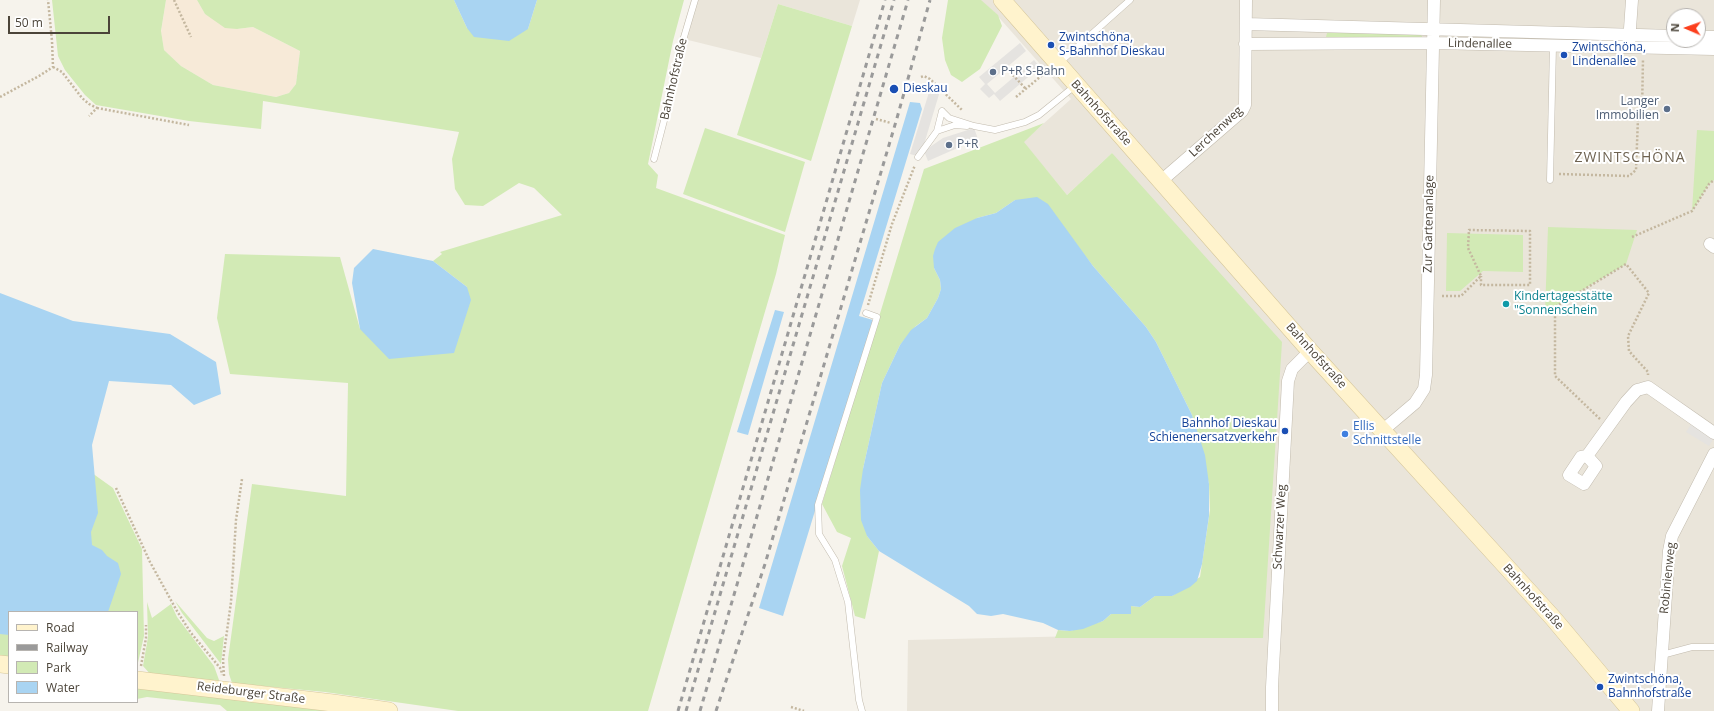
<!DOCTYPE html>
<html>
<head>
<meta charset="utf-8">
<style>
  body { margin:0 }
  #map { position:relative; width:1714px; height:711px; overflow:hidden; background:#f6f3ec; font-family:"Open Sans",sans-serif }
  canvas { display:block }
  .legend { position:absolute; left:8px; top:611px; width:130px; height:92px; box-sizing:border-box; background:#fff; border:1px solid #b7b4b0; margin:0; padding:5px 7px; list-style:none; font-size:12px; color:#4b4439 }
  .legend li { display:flex; align-items:center; gap:8px; height:20px }
  .legend b { width:20px; border:1px solid #b7b4b0 }
  .north { position:absolute; left:1666px; top:8px; width:40px; height:40px; box-sizing:border-box; background:#fff; border:1px solid #b7b4b0; border-radius:50%; rotate:272deg; font-size:11px; font-weight:700; line-height:16px; text-align:center; color:#4b4439 }
  .north::after { content:''; display:block; margin:auto; width:14px; height:18px; background:#fc3f1d; clip-path:polygon(50% 0,100% 100%,50% 72%,0 100%) }
  .scale { position:absolute; left:8px; top:16px; width:102px; height:18px; box-sizing:border-box; border:2px solid #4b4439; border-top:0; padding-left:5px; font-size:12px; line-height:14px; white-space:nowrap; color:#4b4439; -webkit-text-stroke:3px #fff; paint-order:stroke }
</style>
</head>
<body>
<div id="map">
<canvas width="1714" height="711"></canvas>
<ul class="legend">
<li><b style="height:5px;background:#fff3cd"></b>Road</li>
<li><b style="height:5px;background:#9a9a9a"></b>Railway</li>
<li><b style="height:11px;background:#d2eab5"></b>Park</li>
<li><b style="height:11px;background:#a9d4f2"></b>Water</li>
</ul>
<div class="north">N</div>
<div class="scale">50 m</div>
</div>
<script>
const context = document.querySelector('canvas').getContext('2d');
context.lineJoin = 'round';
function paint(path, color) { context.fillStyle = color; context.fill(path, 'evenodd'); }
const poly = rows => new Path2D(rows.map(r => 'M' + r).join(''));
function strokePath(path, color, width, dash) { context.strokeStyle = color; context.lineWidth = width; context.lineCap = dash ? 'butt' : 'round'; context.setLineDash(dash || []); context.stroke(path); }
function drawText(font, color, halo, rows, align = 'center') {
  context.font = font + ' "Open Sans",sans-serif'; context.lineWidth = 4; context.setLineDash([]); context.textBaseline = 'middle'; context.strokeStyle = halo; context.fillStyle = color; for (const [text, x, y, turn = 0] of rows) {
    context.save(); context.translate(x, y); context.rotate((+turn || 0) * Math.PI / 180); context.textAlign = isNaN(turn) ? turn : align; if (halo) context.strokeText(text, 0, 0); context.fillText(text, 0, 0); context.restore();
  }
}
paint(poly([
  [691,0,860,0,852,26,778,4,761,58,680,38],
  [980,0,1714,0,1714,711,907,711,908,640,1081,636,1261,638,1112,153,1067,195,1023,142,1071,99,995,13],
  [1674,16,1698,16,1698,40,1674,40]
]), '#eae5da');
paint(poly([
  [166,0,197,0,205,14,237,29,253,27,300,51,296,84,289,93,276,97,213,85,181,66,164,50,161,32]
]), '#f7ead8');
paint(poly([
  [52,0,166,0,161,31,164,50,181,66,213,85,276,97,289,93,296,84,300,51,253,27,237,29,225,28,205,14,197,0,454,0,467,28,528,29,537,0,684,0,673,41,648,164,658,175,656,188,785,235,776,274,648,711,458,711,325,692,232,683,229,674,228,659,252,484,346,496,348,383,230,374,217,318,225,254,340,257,360,329,467,287,433,261,442,254,440,252,562,215,534,188,519,183,483,206,465,205,455,189,452,159,459,132,263,101,261,129,189,121,96,105,85,95,65,70,58,56],
  [948,0,981,0,998,15,1002,26,980,69,962,82,951,75,945,60,942,38],
  [778,4,852,26,811,161,737,135],
  [1329,32,1419,34,1422,36,1422,39,1329,39,1326,37,1327,33],
  [1044,123,1024,142,1067,195,1112,153,1282,342,1263,638,1055,638,1058,630,1070,631,1103,621,1111,614,1131,614,1131,606,1140,607,1155,596,1172,596,1200,577,1210,510,1209,484,1192,415,1156,342,1146,327,1093,266,1071,238,1015,200,996,213,977,218,934,268,940,280,941,289,938,298,927,318,916,326,900,345,882,383,863,469,867,536,879,551,865,619,855,616,842,566,851,538,837,532,822,504,924,169],
  [705,128,805,162,785,232,683,194],
  [1697,130,1714,131,1714,180,1709,184,1692,211],
  [1548,227,1637,230,1626,264,1545,312],
  [1447,233,1523,235,1523,272,1483,271,1460,291,1446,291],
  [92,473,113,488,142,549,144,636,137,667,137,612,106,612,88,545],
  [175,601,207,638,214,641,224,636,221,664,182,613],
  [147,602,152,618,171,604,177,617,214,666,219,680,217,683,151,675,143,666,148,637],
  [0,632,9,634,9,658,0,656],
  [137,688,342,711,227,711,220,705,147,697,137,699]
]), '#d2eab5');
paint(poly([
  [1020,43,1026,51,987,84,995,93,1034,60,1040,67,1000,101,994,94,989,98,980,89,985,84,979,77],
  [930,89,940,91,922,151,917,156,910,154],
  [974,128,978,139,928,161,924,151,943,138],
  [1692,423,1714,438,1709,446,1686,432]
]), '#e5e3e0');
paint(poly([
  [454,0,537,0,528,29,509,41,474,37,467,28],
  [910,102,920,103,922,109,859,316,873,320,783,616,759,608],
  [1037,197,1048,204,1093,266,1146,327,1156,342,1192,415,1205,455,1209,484,1209,516,1202,564,1197,581,1190,587,1172,596,1155,596,1140,607,1131,606,1131,614,1111,614,1103,621,1083,629,1070,631,1058,630,1043,623,1003,614,991,616,977,614,969,606,879,551,867,536,861,520,860,490,863,469,882,383,900,345,911,330,927,318,938,298,941,289,940,280,934,268,933,256,935,249,938,242,955,228,977,218,996,213,1015,200],
  [373,249,433,261,467,287,471,300,454,353,389,359,360,329,352,283,354,268],
  [0,293,73,321,170,334,216,362,221,394,194,405,171,385,109,381,92,445,98,513,91,532,92,545,102,550,107,556,118,563,121,574,108,612,9,612,9,635,0,634],
  [775,310,784,312,748,435,744,434,737,432]
]), '#a9d4f2');
const lane = poly([
  [1059,63,1130,0],
  [942,111,949,118,974,126,995,130,1025,122,1039,115,1076,85],
  [937,131,942,111],
  [918,157,937,131,955,125,967,126],
  [654,159,672,90,684,37,695,0],
  [1550,180,1553,46],
  [1662,655,1692,647,1714,647],
  [862,711,859,700,848,602,835,560,819,534,818,505,877,317,866,313]
]);
const street = poly([
  [1246,24,1674,36],
  [1698,37,1714,37],
  [1629,43,1632,0],
  [1245,44,1433,43,1714,49],
  [1161,181,1242,111,1245,105,1246,0],
  [1710,244,1714,247],
  [1382,431,1415,403,1424,389,1426,375,1434,0],
  [1587,456,1596,466,1584,484,1569,475,1581,457,1587,456,1626,402,1637,390,1641,389,1648,387,1714,433],
  [1272,711,1272,687,1288,381,1292,369,1310,351],
  [1658,711,1669,551,1672,536,1714,454]
]);
const secondary = poly([
  [1002,0,1310,351,1553,618,1631,711],
  [0,664,9,665],
  [137,680,333,703,389,711]
]);
strokePath(lane, '#c2bbae', 7);
strokePath(street, '#c2bbae', 13);
strokePath(secondary, '#d6c79b', 18);
strokePath(poly([
  [174,0,191,37],
  [53,67,62,72,82,98,89,104,97,108,89,116],
  [1010,72,1026,89],
  [921,77,924,76,930,79,963,111],
  [0,97,39,76,53,67,52,41,48,0],
  [1016,97,1046,72],
  [97,108,189,125],
  [876,119,891,123],
  [1559,174,1629,176,1636,170,1638,118,1642,112,1643,59],
  [1632,237,1692,211,1709,184,1714,180],
  [1442,296,1461,296,1481,276,1468,248,1469,230,1530,231,1530,285,1481,285,1481,276],
  [868,305,892,224,915,165],
  [1600,419,1555,376,1555,307,1626,264,1649,293,1628,336,1629,351,1648,372,1648,375],
  [116,488,150,562,177,611,191,633,221,669,222,675],
  [141,666,146,638,146,625],
  [224,676,223,660,231,602,236,520,242,479],
  [791,707,804,711]
]), '#c4b79f', 2.5, [2, 2]);
strokePath(lane, '#fff', 6);
strokePath(street, '#fff', 12);
strokePath(secondary, '#fff3cd', 17);
strokePath(poly([
  [678,711,885,0],
  [686,711,894,0],
  [700,711,908,0],
  [716,711,765,564,897,118,930,0]
]), '#9a9a9a', 3, [5, 5]);
for (const [x, y, r, color] of [
  [1051,45,4,"#1a4fb4"],
  [1564,55,4,"#1a4fb4"],
  [993,72,4,"#5c6f8a"],
  [894,89,5,"#1a4fb4"],
  [1667,109,4,"#5c6f8a"],
  [949,145,4,"#5c6f8a"],
  [1506,304,4,"#0f9aa8"],
  [1285,431,4,"#1a4fb4"],
  [1345,434,4,"#3f7fe0"],
  [1600,687,4,"#1a4fb4"]
]) { const dot = new Path2D(); dot.arc(x, y, r, 0, 2 * Math.PI); context.fillStyle = color; context.fill(dot); strokePath(dot, '#fff', 1.5); }
drawText('12px', '#164399', '#fff', [
  ["Zwintschöna,",1059,38],
  ["S-Bahnhof Dieskau",1059,52],
  ["Zwintschöna,",1572,48],
  ["Lindenallee",1572,62],
  ["Dieskau",903,89],
  ["Bahnhof Dieskau",1277,424,"right"],
  ["Schienenersatzverkehr",1277,438,"right"],
  ["Zwintschöna,",1608,680],
  ["Bahnhofstraße",1608,694]
], 'left');
drawText('12px', '#4b4439', '#fff', [
  ["Lindenallee",1480,44,1],
  ["Bahnhofstraße",674,79,-77],
  ["Bahnhofstraße",1101,113,48],
  ["Lerchenweg",1216,132,-43],
  ["Zur Gartenanlage",1429,224,-89],
  ["Bahnhofstraße",1316,356,48],
  ["Schwarzer Weg",1280,527,-87],
  ["Robinienweg",1668,578,-84],
  ["Bahnhofstraße",1533,597,48],
  ["Reideburger Straße",251,693,7]
]);
drawText('12px', '#4e5e75', '#fff', [
  ["P+R S-Bahn",1001,72],
  ["Langer",1659,102,"right"],
  ["Immobilien",1659,116,"right"],
  ["P+R",957,145]
], 'left');
drawText('12px', '#0d838f', '#fff', [
  ["Kindertagesstätte",1514,297],
  ["\"Sonnenschein",1514,311]
], 'left');
drawText('12px', '#366cbe', '#fff', [
  ["Ellis",1353,427],
  ["Schnittstelle",1353,441]
], 'left');
context.letterSpacing = '1px';
drawText('14px', '#6e6250', '#fff', [
  ["ZWINTSCHÖNA",1630,158]
]);
context.letterSpacing = '0px';
</script>
</body>
</html>
